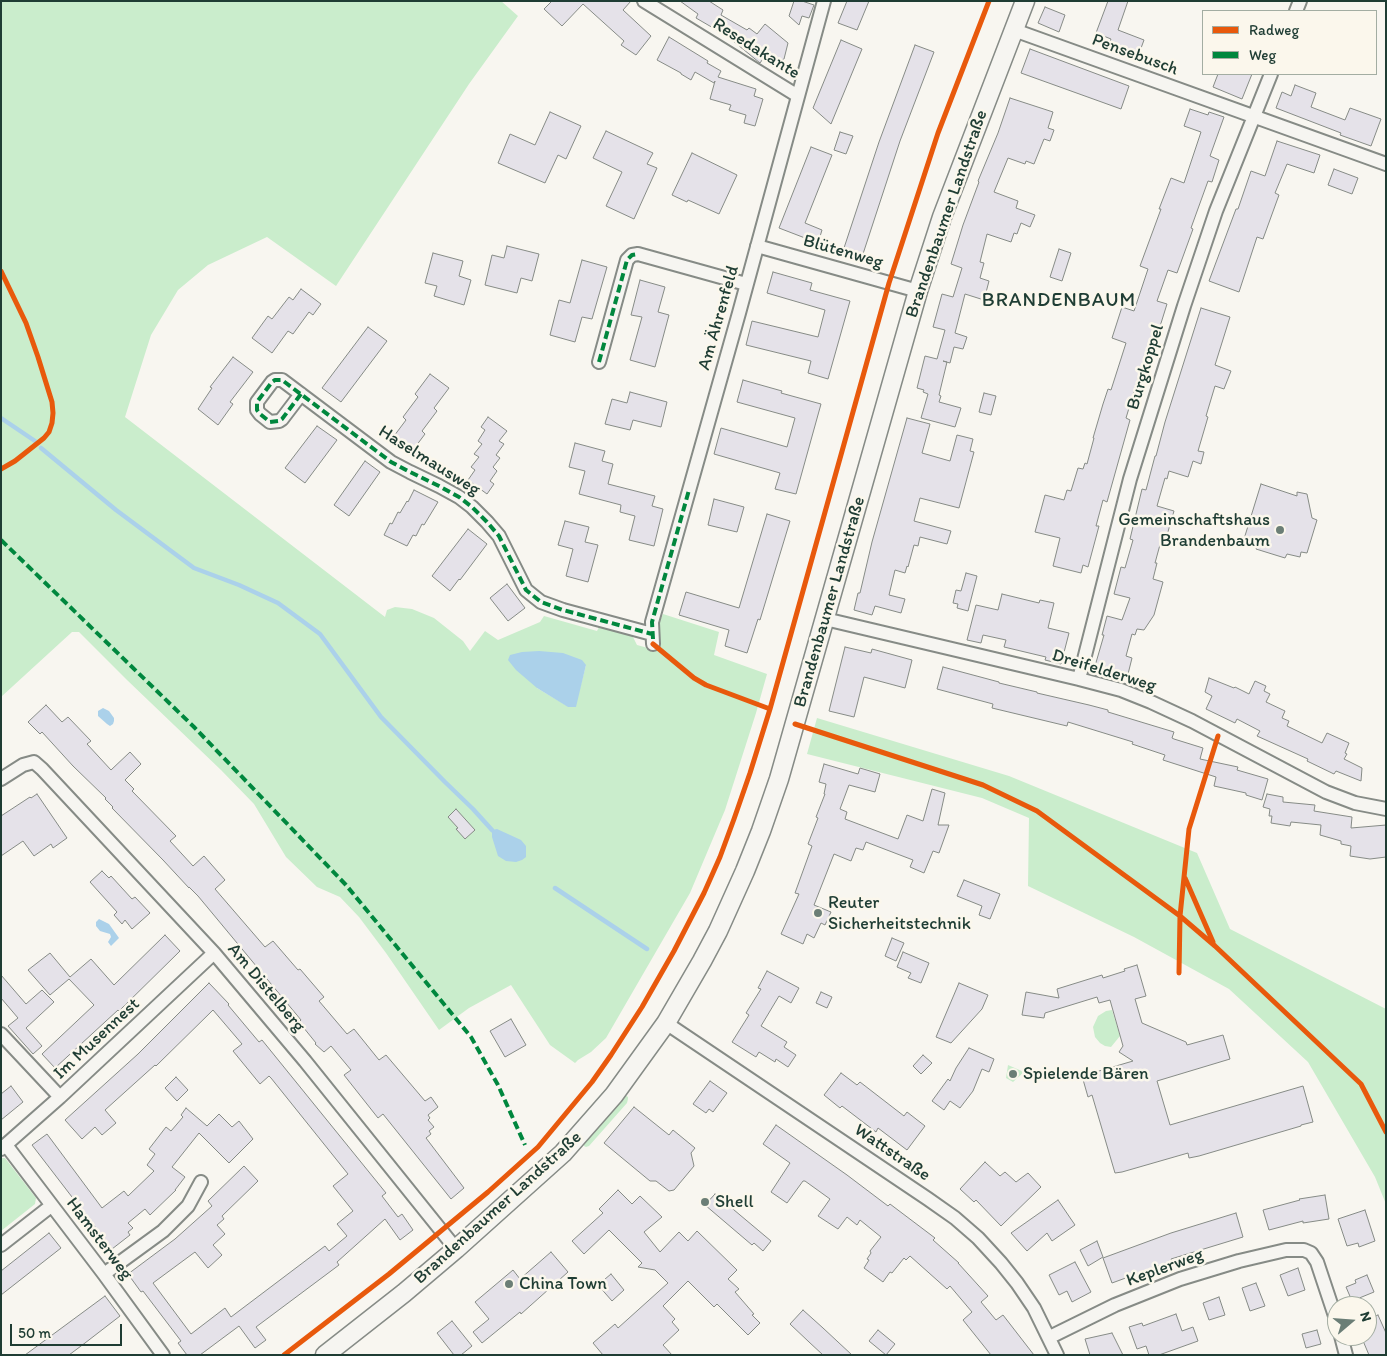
<!DOCTYPE html>
<html>
<head>
<meta charset="utf-8">
<style>
  body { margin:0 }
  #map { position:relative; width:1387px; height:1356px; overflow:hidden; background:#f8f6f0; font-family:Itim,sans-serif }
  canvas { display:block }
  .frame { position:absolute; inset:0; border:2px solid #1f3d34; pointer-events:none }
  .legend { position:absolute; left:1202px; top:10px; width:175px; height:65px; box-sizing:border-box; background:#fbf7ec; border:1px solid #a3ada2; margin:0; padding:6px 9px; list-style:none; font-size:15px; color:#1f3d34 }
  .legend li { display:flex; align-items:center; gap:10px; height:25px }
  .legend b { width:25px; border:1px solid #a3ada2 }
  .north { position:absolute; left:1327px; top:1296px; width:50px; height:50px; box-sizing:border-box; background:#fbf7ec; border:1px solid #a3ada2; border-radius:50%; rotate:72deg; font-size:14px; font-weight:700; line-height:20px; text-align:center; color:#1f3d34 }
  .north::after { content:''; display:block; margin:auto; width:18px; height:22px; background:#6b7e76; clip-path:polygon(50% 0,100% 100%,50% 72%,0 100%) }
  .scale { position:absolute; left:10px; top:1324px; width:112px; height:22px; box-sizing:border-box; border:2px solid #1f3d34; border-top:0; padding-left:6px; font-size:15px; line-height:18px; white-space:nowrap; color:#1f3d34; -webkit-text-stroke:4px #fbf7ec; paint-order:stroke }
</style>
</head>
<body>
<div id="map">
<canvas width="1387" height="1356"></canvas>
<div class="frame"></div>
<ul class="legend">
<li><b style="height:6px;background:#e8590c"></b>Radweg</li>
<li><b style="height:6px;background:#00873e"></b>Weg</li>
</ul>
<div class="north">N</div>
<div class="scale">50 m</div>
</div>
<script>
const context = document.querySelector('canvas').getContext('2d');
context.lineJoin = 'round';
function paint(path, color) { context.fillStyle = color; context.fill(path, 'evenodd'); }
const poly = rows => new Path2D(rows.map(r => 'M' + r).join(''));
function strokePath(path, color, width, dash) { context.strokeStyle = color; context.lineWidth = width; context.lineCap = dash ? 'butt' : 'round'; context.setLineDash(dash || []); context.stroke(path); }
function drawText(font, color, halo, rows, align = 'center') {
  context.font = font + ' Itim,sans-serif'; context.lineWidth = 5; context.setLineDash([]); context.textBaseline = 'middle'; context.strokeStyle = halo; context.fillStyle = color; for (const [text, x, y, turn = 0] of rows) {
    context.save(); context.translate(x, y); context.rotate((+turn || 0) * Math.PI / 180); context.textAlign = isNaN(turn) ? turn : align; if (halo) context.strokeText(text, 0, 0); context.fillText(text, 0, 0); context.restore();
  }
}
paint(poly([
  [1,1,501,1,518,16,469,84,336,286,267,237,208,265,178,290,151,335,125,417,385,617,387,610,395,607,412,609,434,618,463,641,470,651,485,631,498,640,540,622,544,616,597,631,600,625,632,635,637,645,648,648,663,614,719,632,714,655,767,674,756,713,725,810,690,893,606,1038,591,1052,578,1060,575,1063,550,1045,511,985,469,1008,439,1030,386,953,359,917,340,897,317,887,286,857,254,804,221,770,127,680,79,632,72,632,1,697],
  [586,665,575,707,569,707,537,688],
  [817,718,1009,776,1197,853,1230,929,1386,1009,1386,1204,1375,1177,1308,1062,1229,989,1134,937,1028,886,1029,818,982,798,807,754],
  [1112,1010,1120,1036,1111,1047,1105,1046,1100,1043,1095,1037,1093,1027,1098,1016,1106,1011],
  [1008,1065,1024,1072,1013,1082,1006,1078],
  [625,1095,628,1097,628,1099,627,1103,589,1146,586,1147,584,1146,584,1143],
  [1,1158,5,1158,36,1198,35,1204,1,1231]
]), '#caedcc');
paint(poly([
  [539,651,563,653,582,660,586,665,576,707,568,707,537,688,516,670,508,660,510,655,522,652],
  [103,708,109,711,114,718,114,721,113,724,110,726,107,724,98,716,98,711],
  [497,829,521,840,526,846,526,857,522,860,516,862,506,861,498,856,492,837,492,830],
  [99,919,109,924,119,938,111,946,108,942,111,937,110,934,100,931,96,926,96,922]
]), '#abd1ea');
strokePath(poly([
  [1,418,35,441],
  [41,448,116,510,194,568,239,585,278,603,320,634,381,717,445,782,473,809,492,830],
  [555,888,647,949]
]), '#abd1ea', 4.5);
const building = poly([
  [552,1,631,1,623,10,651,36,636,55,621,45,624,41,583,4,562,26,544,9,552,1],
  [680,1,709,1,723,10,721,15,747,30,749,28,757,34,765,24,788,43,784,59,772,67,765,56,760,63,727,36,696,18,698,14,680,1],
  [794,1,802,1,814,5,809,18,802,16,799,25,789,16,794,1],
  [847,1,869,1,857,30,838,23,847,1],
  [1108,1,1128,1,1118,30,1144,40,1137,59,1107,48,1111,39,1096,33,1108,1],
  [1045,7,1065,15,1059,32,1038,23,1045,7],
  [669,37,708,61,707,63,721,71,718,77,756,89,754,96,763,99,755,126,744,123,746,115,729,110,731,105,710,99,715,81,714,83,695,72,691,80,681,74,681,73,657,60,669,37],
  [841,40,862,49,831,124,813,108,841,40],
  [915,45,934,52,900,141,861,260,842,254,879,142,915,45],
  [1030,49,1129,86,1121,109,1021,73,1030,49],
  [1218,74,1252,74,1242,99,1213,87,1218,74],
  [1295,85,1316,93,1311,107,1345,120,1350,108,1381,119,1371,146,1340,135,1341,133,1276,108,1282,92,1291,96,1295,85],
  [1010,98,1053,112,1048,128,1054,130,1050,141,1044,139,1034,164,1026,161,1025,164,1008,158,994,192,1018,201,1016,208,1035,215,1030,227,1021,223,1017,234,1014,233,1011,242,987,234,980,262,984,263,980,278,989,281,984,300,965,294,955,333,967,337,963,349,954,347,950,363,943,361,947,362,939,395,941,396,939,402,961,408,955,427,921,418,928,394,923,392,924,390,917,388,925,356,937,359,945,330,933,327,942,294,953,297,962,268,951,264,963,225,979,182,978,181,998,133,1010,98],
  [1190,109,1208,115,1209,112,1224,117,1210,156,1219,160,1212,182,1208,181,1191,228,1193,229,1177,273,1168,270,1157,301,1167,304,1157,336,1155,336,1144,377,1139,375,1126,418,1130,420,1107,502,1103,500,1096,526,1099,526,1088,567,1083,565,1081,573,1053,566,1060,538,1035,532,1045,495,1064,500,1067,490,1071,491,1078,468,1083,469,1085,463,1087,464,1094,438,1093,438,1103,404,1108,389,1111,390,1126,343,1112,338,1122,307,1134,311,1148,269,1140,266,1161,209,1159,209,1171,178,1184,183,1201,132,1184,126,1190,109],
  [550,112,581,126,566,159,558,155,545,183,498,163,510,134,535,145,550,112],
  [606,131,653,153,647,164,657,168,634,219,606,206,622,172,593,158,606,131],
  [840,132,853,136,846,154,834,150,840,132],
  [1277,141,1320,155,1314,173,1287,164,1275,193,1279,195,1263,239,1257,237,1239,292,1209,281,1236,209,1238,209,1251,171,1265,176,1277,141],
  [811,147,832,155,805,223,822,230,818,243,779,228,811,147],
  [692,153,737,175,719,214,688,200,687,202,672,195,692,153],
  [1334,169,1358,178,1352,194,1328,185,1334,169],
  [507,246,539,254,532,281,521,278,517,293,485,285,492,255,504,258,507,246],
  [1059,249,1071,253,1062,281,1050,277,1059,249],
  [433,253,463,261,459,276,471,280,464,305,434,296,437,286,425,283,433,253],
  [582,260,607,267,592,319,582,317,575,342,550,335,559,300,570,303,582,260],
  [773,272,812,283,810,290,850,301,828,379,808,373,811,361,746,345,752,321,818,337,825,310,767,293,773,272],
  [640,280,665,287,658,312,669,315,655,367,630,360,642,317,631,315,640,280],
  [301,289,321,304,313,315,309,312,293,334,288,331,272,353,252,338,268,316,272,319,289,297,293,300,301,289],
  [1201,308,1230,317,1215,365,1231,371,1224,389,1215,386,1206,416,1208,417,1198,451,1204,452,1201,464,1193,461,1188,477,1169,471,1167,479,1165,478,1157,506,1174,511,1165,542,1161,541,1155,563,1157,563,1153,579,1163,582,1154,615,1144,630,1137,629,1135,635,1132,634,1126,656,1132,658,1128,674,1095,666,1104,635,1102,635,1107,616,1122,620,1130,598,1114,594,1121,567,1125,568,1133,540,1130,539,1142,489,1146,490,1155,456,1156,456,1165,422,1201,308],
  [368,327,387,341,341,402,322,388,368,327],
  [233,357,253,372,230,402,233,404,218,425,198,409,212,388,210,387,233,357],
  [430,374,449,388,434,408,437,411,422,431,425,434,410,454,391,440,406,420,403,417,418,397,415,394,430,374],
  [743,380,782,391,781,393,821,404,796,494,775,489,780,473,714,454,721,428,787,447,795,418,737,402,743,380],
  [630,392,667,402,661,427,633,420,630,430,605,424,612,399,627,403,630,392],
  [984,393,996,396,991,415,979,412,984,393],
  [488,417,507,431,499,441,504,444,496,455,500,458,493,467,497,471,490,481,494,484,487,494,468,480,475,470,471,467,479,457,474,454,482,444,478,441,485,430,481,427,488,417],
  [907,418,930,424,922,453,950,461,957,435,973,439,970,451,974,452,959,508,920,498,914,521,951,531,947,544,920,537,918,546,914,545,908,567,907,566,905,573,895,570,889,595,905,599,901,613,875,606,872,615,854,610,858,593,860,593,872,542,907,418],
  [317,426,337,440,305,483,285,468,317,426],
  [575,443,605,451,602,461,613,464,608,484,655,496,652,506,663,509,654,546,629,540,635,516,620,512,621,505,579,494,585,471,569,467,575,443],
  [365,461,380,472,349,516,334,505,365,461],
  [1261,484,1297,496,1297,492,1307,494,1312,518,1317,520,1307,553,1301,552,1300,557,1287,554,1285,558,1256,549,1258,543,1244,539,1261,484],
  [414,490,438,502,424,525,422,524,416,536,413,535,407,546,384,535,390,523,392,524,398,512,400,513,407,501,408,502,414,490],
  [714,499,744,507,737,532,708,525,714,499],
  [767,514,790,521,760,620,758,619,747,653,725,646,729,630,679,615,686,592,739,608,767,514],
  [565,521,589,527,585,542,598,545,588,582,566,576,573,549,558,545,565,521],
  [468,529,487,544,460,580,459,579,450,591,432,576,468,529],
  [966,573,977,576,968,611,957,608,958,604,953,603,956,590,961,591,966,573],
  [507,584,525,608,508,621,490,598,507,584],
  [1002,594,1039,603,1040,600,1054,603,1048,628,1069,633,1061,664,1045,660,1046,657,1004,647,1006,640,983,635,981,643,967,640,976,605,998,610,1002,594],
  [845,647,871,653,872,649,912,660,905,688,864,677,854,717,829,711,845,647],
  [943,667,999,682,999,683,1037,692,1037,693,1089,705,1108,710,1108,712,1174,732,1172,738,1174,739,1203,748,1200,759,1238,767,1237,770,1268,779,1262,800,1246,795,1246,793,1214,786,1216,777,1163,760,1165,755,1132,744,1133,742,1068,722,1067,726,992,708,993,704,937,689,943,667],
  [1209,678,1234,688,1235,687,1249,694,1255,681,1266,686,1264,691,1270,694,1266,702,1285,711,1282,718,1289,721,1287,726,1322,743,1327,733,1349,743,1345,753,1347,754,1344,759,1362,768,1361,781,1336,771,1334,774,1307,761,1308,759,1257,736,1260,731,1237,719,1235,723,1206,709,1212,696,1205,692,1209,678],
  [46,705,62,722,68,717,91,741,87,744,111,770,130,752,141,764,125,780,134,789,132,791,176,836,170,841,193,866,204,856,225,880,215,889,265,947,273,941,298,970,300,969,324,997,319,1001,347,1034,354,1029,379,1060,386,1055,425,1101,431,1097,438,1107,428,1115,430,1118,428,1120,434,1127,429,1131,431,1134,426,1138,464,1188,451,1199,383,1114,378,1118,344,1075,351,1070,331,1046,324,1052,315,1044,316,1043,299,1022,301,1020,198,896,189,887,189,888,163,860,112,808,113,807,105,799,106,798,73,766,42,732,40,734,28,722,46,705],
  [824,764,858,774,860,768,880,774,875,792,849,785,840,809,847,812,845,819,898,839,907,815,923,821,932,789,945,793,938,825,949,825,939,853,933,851,924,873,910,867,913,860,866,842,863,850,856,848,851,861,834,854,814,905,831,912,825,925,821,923,814,938,807,934,803,944,781,934,799,894,795,893,812,846,808,844,818,818,816,817,825,794,824,794,826,784,819,782,824,764],
  [37,794,67,838,53,848,51,844,34,856,23,841,1,856,1,816,30,797,31,798,37,794],
  [1267,794,1283,797,1283,802,1315,805,1314,811,1352,817,1351,828,1386,825,1386,857,1370,859,1350,856,1351,846,1341,844,1341,841,1320,835,1321,825,1291,822,1290,826,1271,823,1272,816,1269,816,1270,809,1263,807,1267,794],
  [456,809,475,830,465,839,456,829,458,828,448,817,456,809],
  [102,871,109,878,111,876,132,899,135,897,150,913,132,929,125,920,122,924,114,915,117,912,90,882,102,871],
  [964,880,1000,894,990,919,979,915,982,906,957,896,964,880],
  [165,935,180,951,119,1011,118,1010,55,1068,42,1054,94,1005,69,979,50,995,28,970,50,953,70,977,91,959,114,985,165,935],
  [892,938,904,943,896,961,885,956,892,938],
  [903,952,929,963,921,983,908,978,911,973,897,967,903,952],
  [1137,965,1146,996,1135,999,1142,1023,1186,1042,1187,1045,1223,1035,1230,1059,1157,1081,1170,1125,1303,1086,1313,1122,1301,1125,1301,1126,1199,1156,1189,1158,1188,1153,1122,1172,1115,1173,1092,1095,1088,1097,1082,1076,1133,1061,1119,1052,1123,1046,1110,1000,1099,1003,1097,997,1045,1013,1044,1018,1022,1015,1026,992,1059,998,1057,989,1102,975,1103,978,1125,971,1124,969,1137,965],
  [767,971,799,988,791,1003,779,996,761,1026,787,1042,784,1047,796,1055,788,1067,776,1059,775,1062,759,1052,756,1057,732,1042,749,1015,746,1013,761,989,758,988,767,971],
  [1,975,26,1004,42,990,54,1002,26,1028,42,1046,33,1054,8,1026,18,1018,1,998,1,975],
  [209,983,229,1004,228,1005,259,1042,262,1040,386,1193,382,1196,398,1217,402,1214,413,1230,400,1240,385,1219,337,1262,339,1265,256,1327,266,1340,255,1348,239,1326,200,1355,187,1355,178,1343,181,1341,143,1291,141,1292,128,1274,175,1239,212,1206,208,1201,244,1166,258,1181,222,1216,224,1219,217,1225,225,1234,213,1245,222,1255,208,1268,195,1252,153,1283,191,1334,225,1308,231,1317,325,1246,329,1251,347,1236,337,1224,353,1211,333,1186,348,1174,271,1078,269,1076,260,1084,233,1051,242,1044,213,1010,156,1066,155,1065,105,1110,116,1123,102,1135,95,1127,82,1139,65,1120,138,1054,209,983],
  [959,983,988,995,982,1009,951,1043,936,1037,959,983],
  [821,992,832,997,827,1008,816,1003,821,992],
  [511,1019,526,1045,505,1057,490,1031,511,1019],
  [969,1048,994,1059,989,1072,982,1069,973,1091,960,1108,950,1101,944,1110,932,1101,948,1079,950,1081,956,1068,969,1048],
  [923,1055,932,1063,921,1074,913,1066,923,1055],
  [841,1073,857,1085,860,1082,904,1116,907,1112,925,1126,907,1150,878,1128,876,1132,842,1106,840,1108,824,1095,841,1073],
  [176,1077,188,1090,177,1101,165,1088,176,1077],
  [710,1081,727,1093,713,1112,709,1109,706,1113,693,1104,710,1081],
  [11,1086,23,1102,1,1120,1,1094,11,1086],
  [634,1107,669,1135,673,1130,695,1148,691,1153,694,1166,674,1190,669,1191,656,1181,650,1181,604,1143,634,1107],
  [186,1108,207,1126,219,1114,232,1127,239,1121,253,1139,229,1163,199,1133,172,1167,185,1177,175,1190,176,1190,150,1215,145,1209,128,1223,133,1228,128,1232,130,1235,112,1249,32,1145,47,1134,102,1208,124,1191,128,1196,154,1171,147,1165,155,1154,149,1149,166,1127,171,1131,183,1117,181,1115,186,1108],
  [776,1125,847,1175,888,1206,890,1204,935,1238,933,1240,959,1263,958,1263,988,1296,981,1302,996,1320,1003,1315,1034,1355,991,1355,963,1320,972,1312,950,1286,947,1289,910,1256,906,1260,904,1258,892,1273,890,1272,883,1282,864,1268,869,1260,867,1259,871,1253,870,1251,881,1237,860,1220,857,1225,847,1217,838,1229,818,1216,830,1199,805,1181,803,1181,787,1203,771,1192,790,1163,763,1144,776,1125],
  [985,1162,1000,1176,1005,1172,1016,1182,1028,1173,1041,1187,1001,1226,976,1200,974,1202,960,1189,985,1162],
  [618,1190,632,1204,640,1196,662,1217,644,1232,660,1252,679,1232,688,1241,697,1231,737,1270,728,1279,739,1289,735,1292,754,1314,752,1315,760,1323,748,1335,717,1304,714,1307,688,1281,663,1306,675,1319,672,1322,679,1330,663,1345,672,1355,603,1355,593,1343,615,1324,618,1328,668,1283,655,1270,638,1267,642,1263,609,1230,584,1254,572,1241,603,1213,599,1209,618,1190],
  [715,1194,771,1241,763,1251,754,1243,752,1245,705,1205,715,1194],
  [1325,1195,1329,1219,1303,1223,1303,1221,1269,1230,1263,1210,1300,1200,1299,1199,1325,1195],
  [1058,1200,1075,1225,1052,1241,1047,1233,1027,1251,1011,1233,1058,1200],
  [1365,1210,1375,1241,1359,1247,1358,1243,1347,1246,1338,1219,1365,1210],
  [1236,1213,1243,1237,1171,1259,1172,1261,1112,1283,1103,1258,1171,1233,1236,1213],
  [49,1233,61,1248,1,1295,1,1271,49,1233],
  [1097,1241,1103,1257,1088,1266,1080,1250,1097,1241],
  [551,1252,568,1272,521,1314,520,1312,482,1343,473,1332,489,1319,475,1302,513,1270,520,1279,551,1252],
  [1075,1262,1091,1292,1072,1302,1067,1291,1059,1295,1049,1275,1075,1262],
  [1298,1268,1305,1290,1288,1296,1280,1275,1298,1268],
  [611,1274,624,1290,612,1301,598,1285,611,1274],
  [1367,1275,1374,1292,1352,1301,1346,1287,1356,1283,1355,1280,1367,1275],
  [1256,1283,1265,1306,1250,1311,1242,1288,1256,1283],
  [105,1296,120,1316,85,1343,69,1355,25,1355,105,1296],
  [1219,1297,1225,1315,1209,1320,1203,1303,1219,1297],
  [803,1310,823,1328,852,1355,823,1355,809,1342,790,1324,803,1310],
  [1176,1314,1182,1331,1193,1327,1198,1341,1159,1355,1149,1355,1146,1346,1137,1349,1129,1327,1142,1323,1143,1326,1176,1314],
  [1378,1315,1386,1333,1386,1355,1369,1355,1361,1336,1367,1336,1367,1320,1378,1315],
  [452,1321,472,1346,461,1355,454,1355,437,1333,452,1321],
  [878,1330,895,1344,886,1355,869,1341,878,1330],
  [1317,1330,1321,1344,1306,1348,1302,1334,1317,1330],
  [1112,1333,1123,1355,1090,1355,1085,1339,1112,1333]
]);
paint(building, '#e5e2e9');
strokePath(building, '#868b86', 1);
const street = poly([
  [644,1,798,96],
  [1296,11,1300,1],
  [1014,30,1386,164],
  [757,246,918,291],
  [599,362,627,260,632,255,638,254,746,284],
  [301,394,282,419,279,421,270,422,260,414,257,410,257,402,272,382,275,380,282,380,286,383,391,462,410,472,439,486,459,497,472,507,487,522,499,536,526,590,541,602,563,610,652,634],
  [825,619,1079,679,1121,690,1151,702,1192,721,1326,792,1355,803,1386,809],
  [653,644,652,622,739,313,824,1],
  [1079,679,1130,479,1184,306,1216,211,1271,74],
  [1,779,23,765,34,762,42,769,214,953,305,1061,456,1249],
  [666,1023,928,1199,955,1218,978,1238,1001,1263,1017,1283,1034,1308,1057,1355],
  [1,1034,60,1097],
  [6,1145,104,1274,163,1355],
  [1,1149,60,1097,214,953],
  [1,1245,51,1206],
  [104,1274,163,1231,188,1206,201,1182],
  [1341,1336,1346,1355],
  [1050,1337,1115,1305,1180,1279,1239,1261,1286,1250,1304,1250,1311,1253,1317,1262,1337,1322]
]);
const secondary = poly([
  [325,1355,404,1293,456,1249,563,1153,614,1095,666,1023,702,961,718,931,745,871,761,831,779,779,918,291,942,217,1025,1]
]);
strokePath(street, '#868b86', 16);
strokePath(secondary, '#868b86', 21);
strokePath(street, '#f6f5f1', 12);
strokePath(secondary, '#f6f5f1', 18);
strokePath(poly([
  [599,362,627,260,632,255,638,254],
  [301,394,282,419,279,421,270,422,260,414,257,410,257,402,272,382,275,380,282,380,286,383,391,462,410,472,439,486,459,497,472,507,487,522,499,536,526,590,541,602,563,610,652,634],
  [1,540,194,727,346,885,471,1037,498,1085,525,1145],
  [653,639,652,622,689,490]
]), '#00873e', 4, [8, 4]);
strokePath(poly([
  [1,271,26,323,38,357,52,402,53,413,52,423,49,432,44,438,15,461,1,469],
  [653,644,694,678,706,685,770,709],
  [795,724,983,785,1037,811,1180,916,1215,946,1361,1084,1386,1132],
  [1185,878,1213,942],
  [1179,973,1180,916,1189,829,1218,736],
  [284,1355,389,1274,488,1192,538,1147,592,1082,611,1055,642,1007,674,951,704,893,720,857,734,819,750,773,770,709,889,283,938,133,989,1]
]), '#e8590c', 5);
for (const [x, y, r, color] of [
  [1280,530,5,"#6b7e76"],
  [818,913,5,"#6b7e76"],
  [1013,1074,5,"#6b7e76"],
  [705,1202,5,"#6b7e76"],
  [509,1284,5,"#6b7e76"]
]) { const dot = new Path2D(); dot.arc(x, y, r, 0, 2 * Math.PI); context.fillStyle = color; context.fill(dot); strokePath(dot, '#fbf7ec', 2); }
drawText('18px', '#1f3d34', '#fbf7ec', [
  ["Resedakante",756,49,32],
  ["Pensebusch",1135,55,20],
  ["Brandenbaumer Landstraße",947,214,-71],
  ["Blütenweg",843,252,16],
  ["Am Ährenfeld",719,318,-74],
  ["Burgkoppel",1146,367,-73],
  ["Haselmausweg",429,461,32],
  ["Brandenbaumer Landstraße",830,602,-74],
  ["Dreifelderweg",1104,671,17],
  ["Am Distelberg",266,988,50],
  ["Im Musennest",97,1039,-43],
  ["Wattstraße",892,1153,34],
  ["Brandenbaumer Landstraße",498,1208,-42],
  ["Hamsterweg",99,1239,53],
  ["Keplerweg",1165,1268,-20]
]);
drawText('18px', '#1f3d34', '#fbf7ec', [
  ["Gemeinschaftshaus",1270,520,"right"],
  ["Brandenbaum",1270,541,"right"],
  ["Reuter",828,903],
  ["Sicherheitstechnik",828,924],
  ["Spielende Bären",1023,1074],
  ["Shell",715,1202],
  ["China Town",519,1284]
], 'left');
context.letterSpacing = '1px';
drawText('20px', '#1f3d34', '#fbf7ec', [
  ["BRANDENBAUM",1059,301]
]);
context.letterSpacing = '0px';
</script>
</body>
</html>
